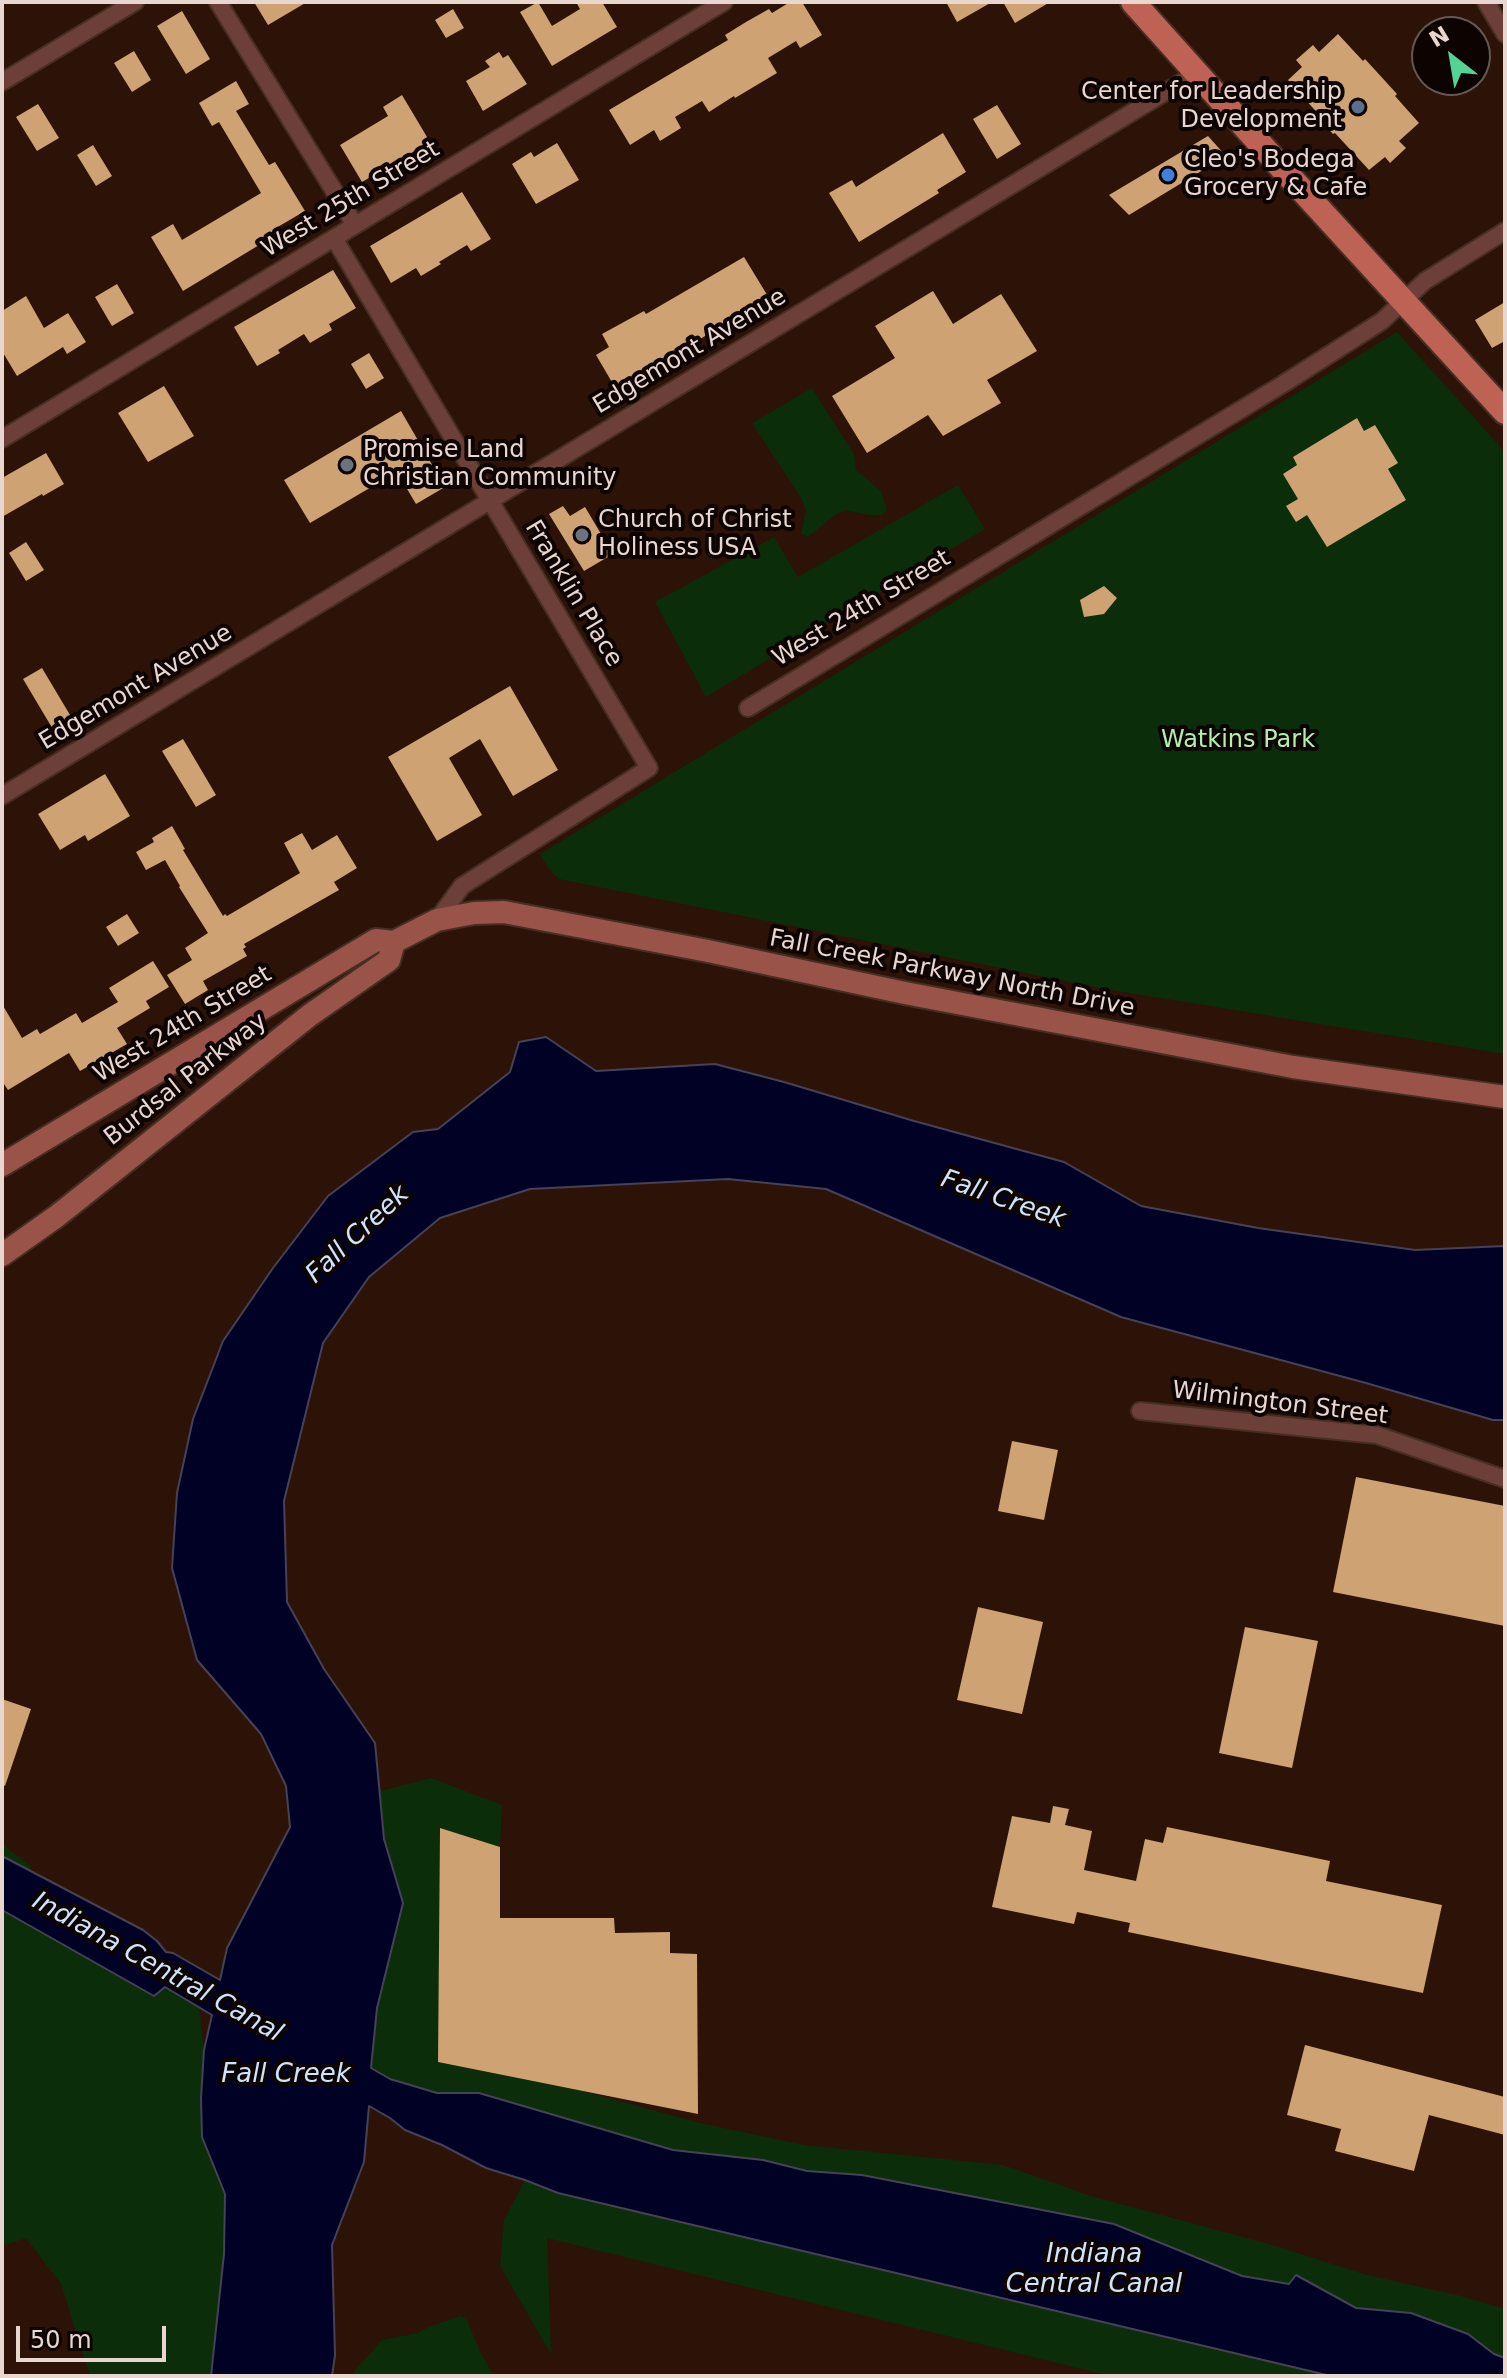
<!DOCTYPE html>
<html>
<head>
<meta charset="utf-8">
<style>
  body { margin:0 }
  #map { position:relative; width:1507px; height:2378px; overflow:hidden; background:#2d1307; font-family:"DejaVu Sans",sans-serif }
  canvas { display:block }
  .frame { position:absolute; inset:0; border:4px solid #e9d6ce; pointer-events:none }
  .north { position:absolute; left:1411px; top:16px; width:80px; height:80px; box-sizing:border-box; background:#0d0402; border:2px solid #655854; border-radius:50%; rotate:329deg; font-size:22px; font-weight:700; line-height:32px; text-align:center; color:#e9d6ce }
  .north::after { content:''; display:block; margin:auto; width:28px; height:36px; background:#54d395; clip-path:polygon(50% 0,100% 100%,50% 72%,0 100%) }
  .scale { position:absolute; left:16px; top:2326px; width:150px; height:36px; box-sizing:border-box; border:4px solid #e9d6ce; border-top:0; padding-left:10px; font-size:24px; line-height:28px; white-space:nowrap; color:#e9d6ce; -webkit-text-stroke:6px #0d0402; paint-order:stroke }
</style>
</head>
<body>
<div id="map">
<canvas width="1507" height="2378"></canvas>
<div class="frame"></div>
<div class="north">N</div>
<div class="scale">50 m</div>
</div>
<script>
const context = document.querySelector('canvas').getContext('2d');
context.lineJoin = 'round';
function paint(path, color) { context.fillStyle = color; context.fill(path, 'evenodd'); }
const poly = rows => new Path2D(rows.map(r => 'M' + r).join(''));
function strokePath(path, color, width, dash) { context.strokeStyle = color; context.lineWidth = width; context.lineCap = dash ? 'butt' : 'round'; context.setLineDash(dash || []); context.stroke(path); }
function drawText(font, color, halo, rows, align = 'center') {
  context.font = font + ' "DejaVu Sans",sans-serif'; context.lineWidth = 8; context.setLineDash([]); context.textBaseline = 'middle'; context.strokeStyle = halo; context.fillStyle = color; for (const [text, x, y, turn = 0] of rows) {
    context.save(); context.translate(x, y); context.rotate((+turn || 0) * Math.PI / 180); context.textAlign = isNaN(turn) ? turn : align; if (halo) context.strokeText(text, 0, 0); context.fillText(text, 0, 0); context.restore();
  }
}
paint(poly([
  [1397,332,1505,452,1505,1054,1105,989,559,879,548,868,540,854],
  [812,388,854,454,856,470,881,491,887,510,882,515,868,515,846,510,836,514,808,537,801,534,806,510,800,496,752,423],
  [958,485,985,529,706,697,655,602,774,537,798,577],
  [431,1778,502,1805,500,1847,440,1829,439,2062,579,2090,700,2123,804,2145,1003,2165,1091,2196,1269,2244,1367,2275,1461,2296,1505,2309,1505,2358,1494,2354,1467,2334,1411,2313,1356,2308,1296,2276,1289,2284,1242,2276,1114,2224,862,2175,807,2171,763,2160,673,2150,479,2093,437,2093,390,2079,371,2067,377,2008,403,1904,384,1839,380,1791],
  [2,1844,31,1866,29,1872,2,1856],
  [2,1911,43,1932,165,1987,199,2007,204,2050,201,2098,202,2137,225,2194,224,2254,211,2376,90,2376,61,2284,26,2238,2,2246],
  [525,2180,558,2193,1331,2376,1111,2376,547,2238,551,2354,500,2266,504,2220],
  [461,2316,467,2320,480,2352,494,2376,350,2376,382,2340,418,2333,428,2327]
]), '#0b2d09');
const water = poly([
  [546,1037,596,1071,715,1064,784,1082,914,1121,1064,1162,1141,1206,1258,1228,1415,1250,1505,1246,1505,1420,1493,1420,1366,1383,1121,1317,826,1189,728,1179,530,1189,440,1218,369,1277,323,1343,284,1501,287,1602,324,1669,375,1743,384,1839,403,1903,377,2008,371,2068,390,2079,437,2093,479,2093,673,2150,763,2160,807,2171,862,2175,1114,2224,1242,2276,1289,2284,1296,2275,1356,2308,1411,2313,1468,2334,1494,2354,1505,2358,1505,2376,1331,2376,558,2193,525,2180,486,2168,442,2145,405,2130,390,2118,369,2106,364,2162,332,2245,335,2355,332,2376,211,2376,224,2254,225,2194,202,2137,201,2098,204,2050,212,2015,165,1987,154,1996,2,1910,2,1856,143,1930,157,1941,166,1952,173,1953,220,1980,227,1948,290,1827,286,1786,261,1734,197,1660,172,1568,177,1493,193,1419,223,1341,273,1268,328,1196,413,1132,438,1129,510,1072,519,1042,546,1037]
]);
paint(water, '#000124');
strokePath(water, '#464157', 2);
paint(poly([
  [254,2,307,2,268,25],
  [538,2,552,26,580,9,576,2,602,2,617,27,552,66,520,12],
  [790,2,802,2,822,35,800,48,796,41,768,58,777,73,735,98,734,96,709,112,702,101,675,117,681,128,660,141,654,130,630,145,609,110,728,40,725,35,746,22,769,9,772,13],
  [946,2,992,2,957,22],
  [1003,2,1050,2,1015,23],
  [453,9,464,28,446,38,435,20],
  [182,11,210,59,186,74,157,26],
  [1338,34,1363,61,1365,59,1397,94,1395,96,1419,123,1399,141,1406,148,1390,163,1385,157,1369,170,1335,133,1333,134,1319,119,1321,117,1288,80,1302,67,1296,60,1313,45,1319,52],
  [134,51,151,80,132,92,114,63],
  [499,52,503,58,508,55,527,84,483,111,466,81,490,67,485,61],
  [236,81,249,104,236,111,269,165,275,162,305,211,276,228,279,233,183,291,151,237,173,224,182,240,261,193,219,122,212,126,199,103],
  [402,95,430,142,362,182,340,145,388,116,383,107],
  [38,104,59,138,37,151,16,117],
  [997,105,1021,144,997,159,973,119],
  [943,133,966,172,937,190,939,193,859,242,829,193,852,180,856,187],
  [1208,136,1226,156,1129,215,1109,195],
  [557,143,579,180,536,204,512,164,531,152,534,157],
  [93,145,112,176,96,186,77,155],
  [462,192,491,239,471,251,467,245,439,262,441,264,421,276,416,268,391,283,370,246],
  [744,257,769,298,616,389,596,355,609,347,602,334,644,311,646,314],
  [333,270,356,308,329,324,332,330,310,343,304,334,278,350,280,353,257,366,234,327],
  [117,284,134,313,112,326,95,297],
  [933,291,953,324,1001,294,1037,351,987,380,1001,403,943,436,928,415,867,453,832,396,895,358,875,326],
  [26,296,44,328,68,313,86,342,67,354,63,347,17,376,2,351,2,311],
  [1505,302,1505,341,1492,348,1475,320],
  [369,353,384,378,366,389,351,364],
  [164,386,194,436,148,462,118,413],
  [401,411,445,487,416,504,397,472,310,523,284,480],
  [1357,418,1364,431,1375,425,1398,463,1388,469,1406,500,1327,547,1307,515,1296,522,1286,506,1298,499,1283,474,1297,465,1293,457],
  [46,453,64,484,43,496,42,494,2,517,2,478],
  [563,506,570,516,585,507,613,554,584,571,549,514],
  [26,542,44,570,26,581,9,553],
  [1104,586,1117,598,1104,614,1084,617,1080,600],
  [42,668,73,720,54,731,23,679],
  [510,686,558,770,513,796,480,739,449,758,482,815,437,841,388,757],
  [183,739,216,795,196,807,162,751],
  [105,774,130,816,88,841,85,835,60,850,38,814],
  [172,826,185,849,183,850,223,916,225,914,227,916,300,873,284,843,302,833,312,850,337,835,357,868,334,882,339,890,244,944,246,947,243,949,247,956,203,981,208,990,185,1004,167,975,192,960,185,948,208,933,179,887,180,886,165,860,146,870,136,852,154,842,152,838],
  [127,914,139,933,118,946,106,927],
  [153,961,169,987,146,1001,150,1008,117,1028,127,1044,80,1071,69,1053,8,1090,2,1081,2,1004,22,1038,37,1029,40,1034,76,1013,82,1023,118,1002,109,988],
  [1012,1441,1058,1450,1044,1520,998,1511],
  [1356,1477,1505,1506,1505,1626,1333,1592],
  [978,1607,1043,1622,1022,1714,957,1700],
  [1245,1627,1318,1641,1292,1768,1219,1753],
  [2,1699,31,1709,5,1786,2,1785],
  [1053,1806,1069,1809,1065,1825,1092,1831,1084,1870,1136,1881,1145,1839,1163,1843,1167,1827,1330,1861,1326,1881,1442,1905,1423,1993,1128,1932,1130,1923,1077,1912,1074,1924,992,1907,1012,1816,1050,1823],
  [440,1828,500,1847,500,1918,614,1918,615,1933,670,1932,670,1953,697,1954,698,2114,438,2062],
  [1305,2045,1505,2097,1505,2135,1429,2115,1414,2171,1335,2151,1341,2129,1287,2115]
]), '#cea273');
const street = poly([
  [218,2,355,225],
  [1486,2,1505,34],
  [2,82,135,2],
  [334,238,649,768,462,886,437,920],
  [2,439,724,2],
  [748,708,1283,384,1382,321,1425,281,1505,231],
  [2,796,1197,73],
  [1140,1411,1377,1435,1505,1479]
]);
const secondary = poly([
  [394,942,437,920,474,913,504,912,708,951,905,993,1293,1067,1505,1097],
  [2,1165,376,940,394,942],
  [2,1255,57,1216,310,1015,389,960,394,942]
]);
const primary = poly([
  [1133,2,1289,176,1505,412]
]);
strokePath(street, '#472e23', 20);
strokePath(secondary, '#472e23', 26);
strokePath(primary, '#472e23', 28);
strokePath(street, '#6c4039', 16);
strokePath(secondary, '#9a5349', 22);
strokePath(primary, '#bd6255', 24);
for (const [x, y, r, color] of [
  [1358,107,8,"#5c6f8a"],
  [1168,175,8,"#3f7fe0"],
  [347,465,8,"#6b7280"],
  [582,535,8,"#6b7280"]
]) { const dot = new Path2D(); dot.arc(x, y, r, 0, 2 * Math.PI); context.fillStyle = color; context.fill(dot); strokePath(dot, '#0d0402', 3); }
drawText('24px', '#e9d6ce', '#0d0402', [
  ["Center for Leadership",1342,93,"right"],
  ["Development",1342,121,"right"],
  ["Cleo's Bodega",1184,161],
  ["Grocery & Cafe",1184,189],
  ["Promise Land",363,451],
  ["Christian Community",363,479],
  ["Church of Christ",598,521],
  ["Holiness USA",598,549]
], 'left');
drawText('24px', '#e9d6ce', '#0d0402', [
  ["West 25th Street",351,200,-31],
  ["Edgemont Avenue",690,352,-31],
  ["Franklin Place",573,594,59],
  ["West 24th Street",862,609,-31],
  ["Edgemont Avenue",136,688,-31],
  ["Fall Creek Parkway North Drive",952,974,11],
  ["West 24th Street",183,1025,-31],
  ["Burdsal Parkway",186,1080,-38],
  ["Wilmington Street",1280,1404,7]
]);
drawText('24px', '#b1efab', '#0d0402', [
  ["Watkins Park",1238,741]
]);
drawText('italic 26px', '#cee3ff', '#0d0402', [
  ["Fall Creek",1003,1200,19],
  ["Fall Creek",358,1235,-43],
  ["Indiana Central Canal",157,1968,29],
  ["Fall Creek",286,2075],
  ["Indiana",1094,2255],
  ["Central Canal",1094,2285]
]);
</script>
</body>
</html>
